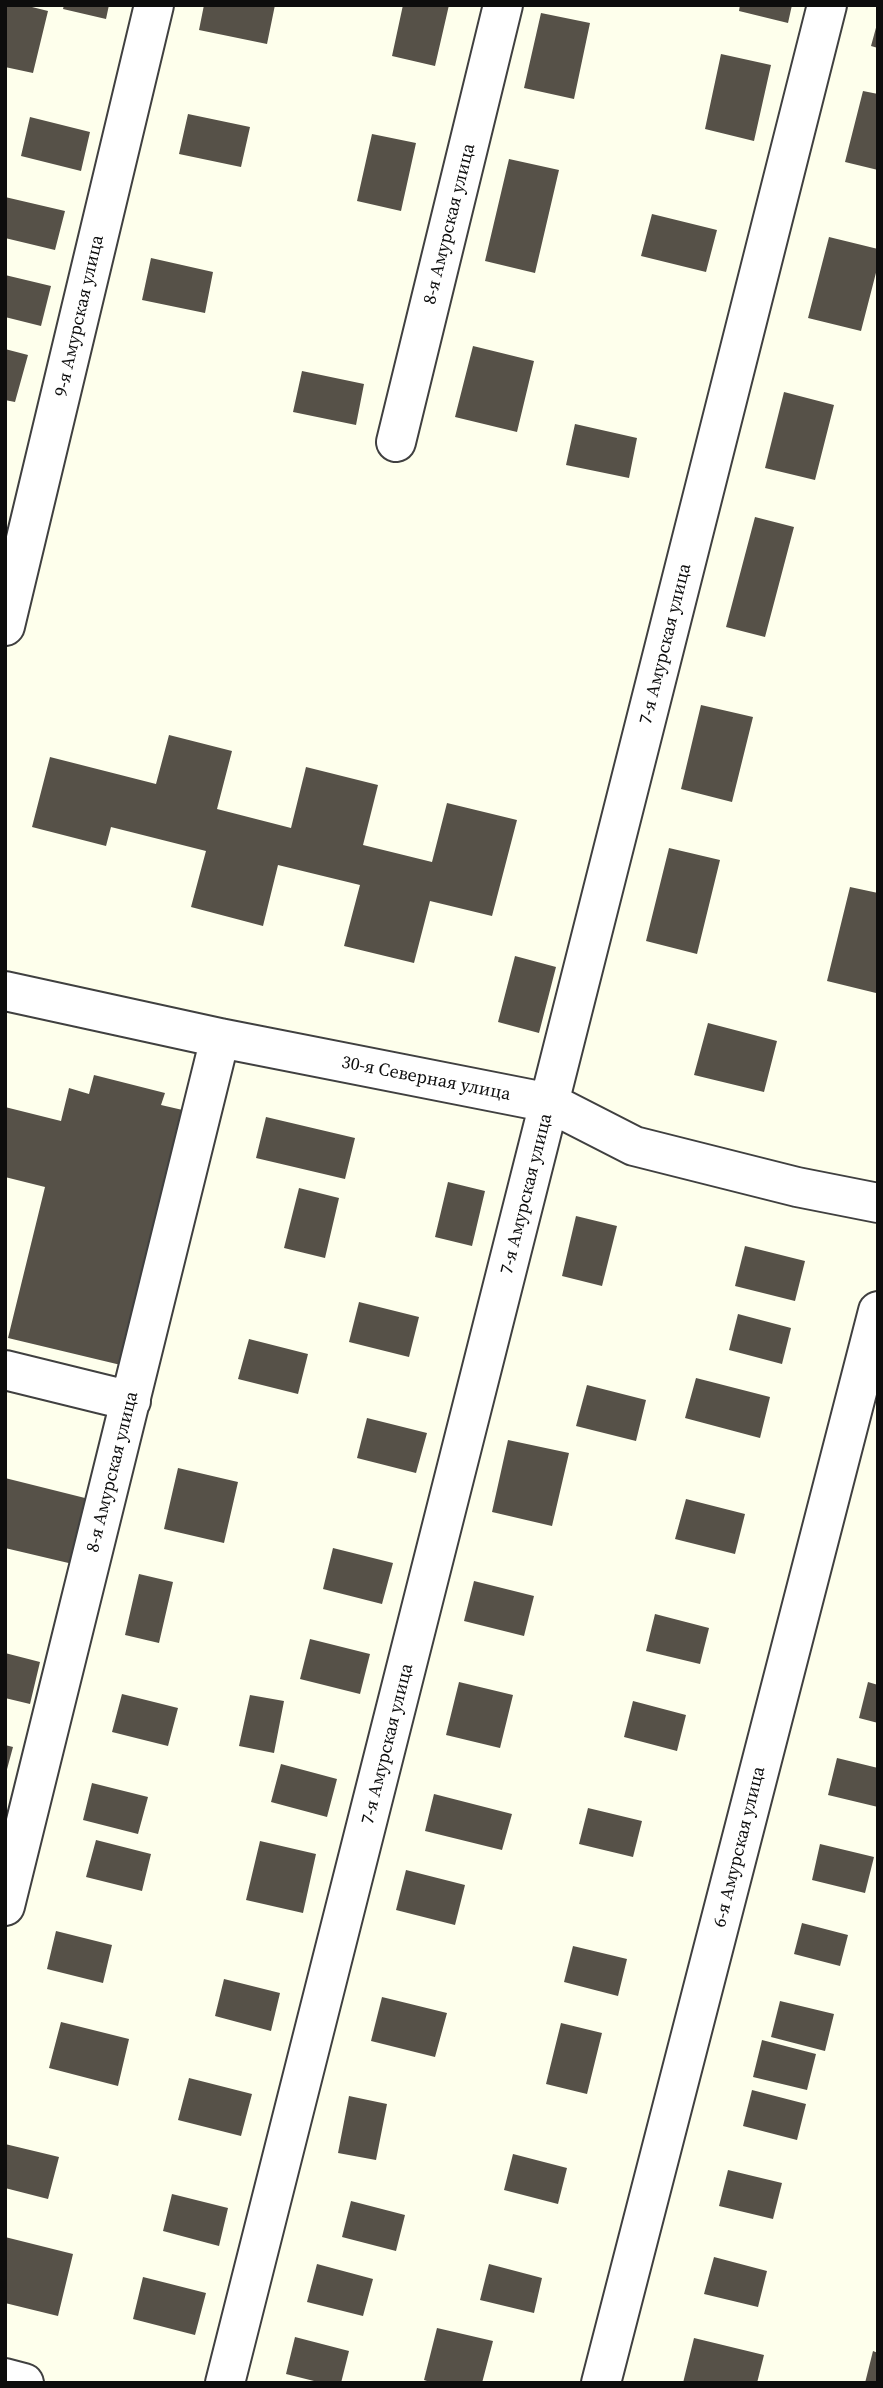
<!DOCTYPE html>
<html>
<head>
<meta charset="utf-8">
<style>
  body { margin:0 }
  #map { position:relative; width:883px; height:2388px; overflow:hidden; background:#feffec; font-family:"Source Serif 4",serif }
  canvas { display:block }
  .frame { position:absolute; inset:0; border:7px solid #0d0d0d; pointer-events:none }
</style>
</head>
<body>
<div id="map">
<canvas width="883" height="2388"></canvas>
<div class="frame"></div>
</div>
<script>
const context = document.querySelector('canvas').getContext('2d');
context.lineJoin = 'round';
function paint(path, color) { context.fillStyle = color; context.fill(path, 'evenodd'); }
const poly = rows => new Path2D(rows.map(r => 'M' + r).join(''));
function strokePath(path, color, width, dash) { context.strokeStyle = color; context.lineWidth = width; context.lineCap = dash ? 'butt' : 'round'; context.setLineDash(dash || []); context.stroke(path); }
function drawText(font, color, halo, rows, align = 'center') {
  context.font = font + ' "Source Serif 4",serif'; context.lineWidth = 7; context.setLineDash([]); context.textBaseline = 'middle'; context.strokeStyle = halo; context.fillStyle = color; for (const [text, x, y, turn = 0] of rows) {
    context.save(); context.translate(x, y); context.rotate((+turn || 0) * Math.PI / 180); context.textAlign = isNaN(turn) ? turn : align; if (halo) context.strokeText(text, 0, 0); context.fillText(text, 0, 0); context.restore();
  }
}
paint(poly([
  [6,5,24,5,48,11,33,73,5,67],
  [64,5,109,5,106,19,63,9],
  [204,5,275,5,267,44,199,30],
  [403,5,449,5,435,66,392,56],
  [740,5,792,5,788,23,739,11],
  [541,13,590,23,574,99,524,88],
  [877,24,878,24,878,48,871,46],
  [721,54,771,65,754,141,705,129],
  [863,91,878,94,878,170,845,162],
  [188,114,250,127,241,167,179,154],
  [30,117,90,132,81,171,21,156],
  [372,134,416,143,401,211,357,201],
  [509,159,559,170,535,273,485,261],
  [5,197,65,211,55,250,5,238],
  [652,214,717,230,706,272,641,256],
  [829,237,878,249,878,265,861,331,808,318],
  [151,258,213,272,205,313,142,300],
  [5,275,51,286,41,326,5,317],
  [473,346,534,361,517,432,455,417],
  [5,349,28,355,15,402,5,400],
  [302,371,364,384,356,425,293,412],
  [784,392,834,405,815,480,765,468],
  [575,424,637,438,629,478,566,465],
  [755,517,794,527,765,637,726,627],
  [701,705,753,717,732,802,681,789],
  [169,735,232,751,217,809,291,828,306,767,378,785,363,845,432,862,447,803,517,820,492,916,430,901,414,963,344,946,360,885,278,865,263,926,191,907,206,851,111,827,106,846,32,827,50,757,156,784],
  [669,848,720,860,697,954,646,941],
  [850,887,878,893,876,993,827,981],
  [515,956,556,967,539,1033,498,1022],
  [708,1023,777,1041,764,1092,694,1075],
  [94,1075,165,1093,161,1105,187,1111,125,1366,8,1338,45,1187,5,1177,5,1107,61,1121,69,1088,89,1094],
  [266,1117,355,1138,345,1179,256,1158],
  [448,1182,485,1191,472,1246,435,1237],
  [299,1188,339,1198,325,1258,284,1248],
  [576,1216,617,1226,602,1286,562,1276],
  [745,1246,805,1261,795,1301,735,1286],
  [359,1302,419,1317,409,1357,349,1342],
  [738,1314,791,1328,782,1364,729,1350],
  [249,1339,308,1354,298,1394,238,1379],
  [696,1378,770,1397,760,1438,685,1418],
  [587,1385,646,1400,636,1441,576,1426],
  [367,1418,427,1433,416,1473,357,1458],
  [508,1440,569,1453,552,1526,492,1512],
  [178,1468,238,1482,224,1543,164,1529],
  [5,1478,93,1500,77,1565,5,1548],
  [686,1499,745,1514,735,1554,675,1539],
  [333,1548,393,1563,382,1604,323,1589],
  [139,1574,173,1582,159,1643,125,1635],
  [474,1581,534,1596,524,1636,464,1621],
  [655,1614,709,1628,700,1664,646,1651],
  [310,1639,370,1654,360,1694,300,1679],
  [5,1653,40,1662,30,1704,5,1698],
  [459,1682,513,1695,500,1748,446,1735],
  [868,1682,878,1685,878,1723,859,1718],
  [122,1694,178,1708,168,1746,112,1732],
  [250,1695,284,1701,274,1753,239,1746],
  [633,1701,686,1715,677,1751,624,1737],
  [5,1745,13,1747,6,1773,5,1773],
  [837,1758,878,1768,878,1807,828,1795],
  [281,1764,337,1779,327,1817,271,1802],
  [92,1783,148,1797,138,1834,83,1820],
  [434,1794,512,1814,502,1850,425,1831],
  [588,1808,642,1821,633,1857,579,1844],
  [96,1840,151,1854,142,1891,86,1877],
  [260,1841,316,1854,303,1913,246,1900],
  [820,1844,874,1857,865,1893,812,1880],
  [406,1870,465,1885,455,1925,396,1910],
  [802,1923,848,1935,840,1966,794,1954],
  [56,1931,112,1945,103,1983,47,1969],
  [573,1946,627,1959,618,1996,564,1982],
  [224,1979,280,1993,271,2031,215,2016],
  [382,1997,447,2013,435,2057,371,2041],
  [780,2001,834,2014,825,2051,771,2037],
  [61,2022,129,2039,118,2086,49,2068],
  [561,2023,602,2033,587,2094,546,2084],
  [762,2040,816,2054,807,2090,753,2077],
  [189,2078,252,2094,241,2136,178,2120],
  [752,2090,806,2104,797,2140,743,2126],
  [349,2096,387,2104,376,2160,338,2153],
  [5,2144,59,2157,48,2199,5,2188],
  [513,2154,567,2168,558,2204,504,2190],
  [728,2170,782,2183,773,2219,719,2206],
  [172,2194,228,2208,219,2246,163,2231],
  [351,2201,405,2215,396,2251,342,2237],
  [5,2237,73,2254,58,2316,5,2303],
  [714,2257,767,2271,758,2307,704,2294],
  [317,2264,373,2279,363,2316,307,2302],
  [489,2264,542,2278,534,2313,480,2300],
  [143,2277,206,2293,195,2335,133,2319],
  [437,2328,493,2341,482,2383,433,2383,424,2380],
  [295,2337,349,2351,341,2383,322,2383,286,2374],
  [694,2338,764,2355,757,2383,683,2383],
  [873,2351,878,2353,878,2383,865,2383]
]), '#565148');
const minor = poly([
  [396,442,503,5],
  [5,626,154,5],
  [5,991,220,1038,550,1103,634,1146,797,1187,878,1203],
  [5,1370,131,1401],
  [5,1906,220,1038],
  [5,2378,24,2383],
  [225,2383,827,5],
  [601,2383,878,1311]
]);
strokePath(minor, '#404040', 42);
strokePath(minor, '#fff', 38);
drawText('18px', '#0d0d0d', '#fff', [
  ["8-я Амурская улица",450,224,-76],
  ["9-я Амурская улица",80,316,-77],
  ["7-я Амурская улица",666,644,-76],
  ["30-я Северная улица",426,1079,11],
  ["7-я Амурская улица",527,1194,-76],
  ["8-я Амурская улица",113,1472,-76],
  ["7-я Амурская улица",388,1744,-76],
  ["6-я Амурская улица",740,1847,-76]
]);
</script>
</body>
</html>
